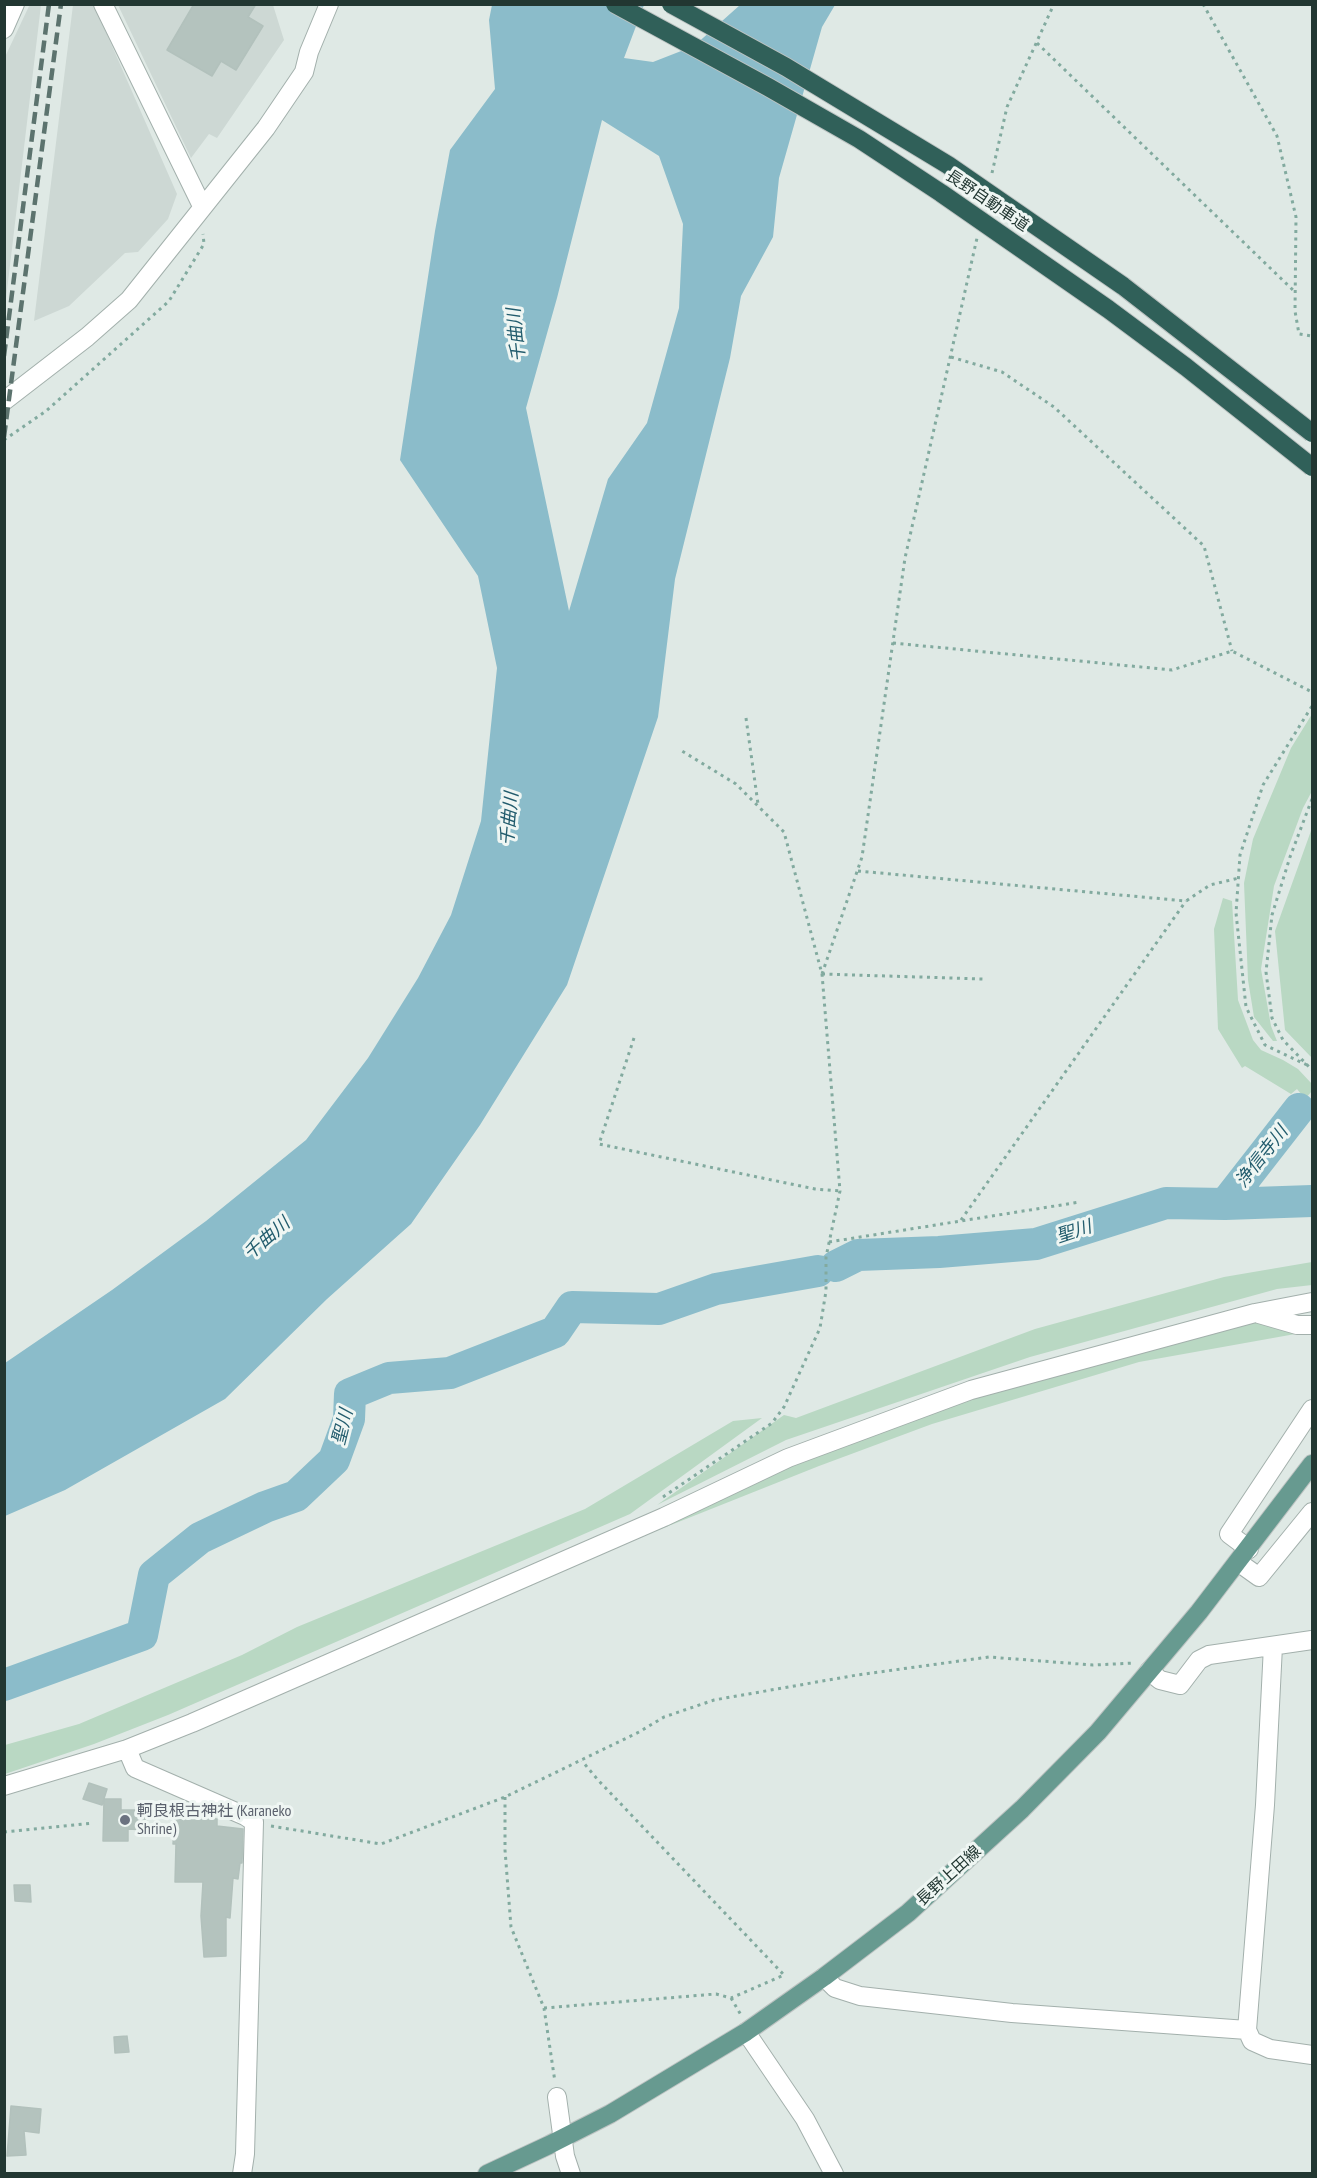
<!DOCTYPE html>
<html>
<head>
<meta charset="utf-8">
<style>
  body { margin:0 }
  #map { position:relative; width:1317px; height:2178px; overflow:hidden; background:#dfe9e5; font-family:"PT Sans Narrow",sans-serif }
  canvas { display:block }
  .frame { position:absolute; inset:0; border:6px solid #223732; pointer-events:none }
</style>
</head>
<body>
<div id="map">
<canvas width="1317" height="2178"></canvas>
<div class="frame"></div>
</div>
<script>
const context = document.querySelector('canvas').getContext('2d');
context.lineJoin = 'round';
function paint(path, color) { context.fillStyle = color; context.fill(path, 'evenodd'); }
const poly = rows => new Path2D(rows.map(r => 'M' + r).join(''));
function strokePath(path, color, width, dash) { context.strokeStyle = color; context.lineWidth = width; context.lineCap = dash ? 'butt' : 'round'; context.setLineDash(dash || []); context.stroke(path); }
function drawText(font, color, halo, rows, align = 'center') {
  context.font = font + ' "PT Sans Narrow","Noto Sans JP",sans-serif'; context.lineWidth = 6; context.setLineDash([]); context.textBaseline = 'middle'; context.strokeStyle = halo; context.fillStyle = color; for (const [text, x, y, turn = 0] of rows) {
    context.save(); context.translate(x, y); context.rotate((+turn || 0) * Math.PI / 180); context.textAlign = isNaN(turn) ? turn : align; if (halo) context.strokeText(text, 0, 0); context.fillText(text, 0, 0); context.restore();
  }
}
paint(poly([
  [30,4,41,5,5,307,4,133,6,127,4,126,5,57],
  [73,5,94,5,177,194,168,219,138,252,125,253,69,306,34,321],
  [118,5,273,5,284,40,217,138,209,134,191,158]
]), '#cdd8d4');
paint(poly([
  [1312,714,1312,791,1303,808,1274,886,1261,969,1271,1026,1277,1041,1273,1041,1254,1017,1248,980,1244,883,1253,839,1291,748],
  [1312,828,1312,1058,1285,1030,1275,931],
  [1223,898,1232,901,1238,1000,1253,1040,1261,1050,1283,1060,1298,1069,1312,1084,1312,1091,1305,1099,1297,1089,1291,1094,1245,1066,1242,1068,1218,1029,1214,929],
  [1312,1262,1312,1285,1277,1289,1030,1357,786,1440,657,1505,784,1415,796,1418,1035,1329,1224,1277],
  [1256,1322,1312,1331,1139,1362,932,1424,819,1466,578,1562,780,1466,937,1409,1105,1358],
  [762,1418,630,1514,168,1715,94,1744,5,1774,5,1745,79,1724,242,1655,297,1627,585,1509,733,1421]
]), '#b9d8c3');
paint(poly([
  [492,5,644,5,624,58,653,62,694,46,740,5,835,5,822,27,779,178,773,237,741,296,730,358,675,579,658,717,567,985,480,1125,411,1224,327,1299,225,1399,65,1490,5,1516,5,1363,112,1290,206,1221,306,1140,368,1058,418,978,451,915,481,821,497,668,478,576,400,460,435,231,450,150,495,89,489,20],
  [602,120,659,156,683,224,679,308,647,423,608,479,569,611,526,408,557,298]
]), '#8bbcca');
strokePath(poly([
  [1225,1204,1299,1109],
  [836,1266,858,1255,939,1252,1036,1244,1166,1203,1225,1204,1312,1201],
  [4,1685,142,1635,154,1575,200,1538,265,1507,296,1496,334,1460,349,1419,350,1394,389,1378,450,1373,555,1332,572,1307,659,1309,716,1289,818,1271]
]), '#8bbcca', 32);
const building = poly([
  [194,4,256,4,248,17,263,26,236,70,221,61,212,76,167,50,194,4],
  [89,1783,107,1789,102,1805,83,1799,89,1783],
  [104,1799,121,1799,121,1810,147,1810,147,1830,128,1829,128,1841,103,1841,104,1799],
  [175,1816,217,1819,217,1826,243,1829,242,1863,240,1863,238,1879,233,1878,230,1918,226,1917,226,1956,204,1957,201,1916,203,1882,175,1882,176,1844,173,1844,175,1816],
  [14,1885,30,1885,31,1902,15,1901,14,1885],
  [127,2036,129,2052,115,2053,114,2037,127,2036],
  [11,2106,41,2109,39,2133,24,2131,26,2155,7,2156,11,2106]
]);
paint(building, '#b4c3be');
strokePath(building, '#b2c1bc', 1.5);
const minor = poly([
  [103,4,202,206],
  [4,29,15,4],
  [4,401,87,337,129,300,266,128,304,72,309,52,329,4],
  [1259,1314,1297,1325,1312,1325],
  [1249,1549,1229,1534,1312,1409],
  [1238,1562,1259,1577,1312,1512],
  [1273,1646,1265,1805,1247,2030,1252,2041,1270,2049,1312,2055],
  [1149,1671,1160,1680,1180,1685,1199,1660,1209,1655,1312,1640],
  [127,1749,135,1768,245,1816,254,1822,245,2154,242,2174],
  [4,1786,127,1749,192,1723,664,1517,788,1458,971,1390,1255,1313,1312,1302],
  [824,1977,835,1988,860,1996,1012,2013,1247,2030],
  [746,2032,805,2119,834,2174],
  [557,2097,565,2156,571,2174]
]);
const major = poly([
  [487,2174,549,2145,610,2114,746,2032,824,1977,908,1913,1022,1809,1098,1732,1199,1612,1312,1464]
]);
strokePath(minor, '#a3b0ac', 20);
strokePath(major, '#bdc3c2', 20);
strokePath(poly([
  [1203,4,1277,136,1296,217,1295,311,1299,334,1312,336],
  [1037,43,1295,292],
  [992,173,1007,107,1054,4],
  [951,357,1002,372,1054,407,1204,546,1232,651],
  [4,440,46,411,169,301,204,244,203,234],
  [893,643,1172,670,1232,651,1312,692],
  [746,718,758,804],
  [1312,799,1290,857,1272,915,1266,972,1272,1018,1283,1040,1312,1070],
  [858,871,1186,901,1210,885,1239,878],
  [822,974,862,857,905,558,977,238],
  [822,974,983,979],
  [634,1038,599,1144,815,1189,840,1191],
  [1307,1065,1265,1045,1246,1007,1236,913,1240,855,1263,785,1312,706],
  [961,1220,1186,901],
  [829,1242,1080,1202],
  [663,1497,772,1423,784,1407,820,1328,826,1291,826,1257,840,1191,822,974,784,832,736,784,682,751],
  [505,1797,505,1850,511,1927,544,2008,555,2082],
  [271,1826,381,1844,505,1797,639,1732,664,1717,714,1700,857,1675,989,1657,1093,1665,1135,1663],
  [4,1832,93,1823],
  [731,1998,741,2015],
  [544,2008,716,1994,731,1998,784,1975,598,1780,582,1761]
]), '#82aa9f', 3, [3, 4.5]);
strokePath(minor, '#fff', 18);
strokePath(major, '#679a90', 18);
strokePath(poly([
  [4,356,49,4],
  [4,437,61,4]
]), '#5c736e', 4.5, [12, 6]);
const highwayBridge = poly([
  [615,4,768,87,859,139,941,193,1108,309,1186,367,1312,467],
  [671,4,786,67,948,165,1123,286,1312,433]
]);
strokePath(highwayBridge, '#bdc3c2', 20, []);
strokePath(highwayBridge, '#306059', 18);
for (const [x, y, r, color] of [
  [125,1820,6,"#6b7280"]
]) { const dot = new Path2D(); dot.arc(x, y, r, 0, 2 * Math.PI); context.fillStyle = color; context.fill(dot); strokePath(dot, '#eff6f3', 2); }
drawText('16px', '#223732', '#eff6f3', [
  ["長野自動車道",987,201,34],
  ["長野上田線",949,1876,-42]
]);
drawText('16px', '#5b616d', '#eff6f3', [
  ["軻良根古神社 (Karaneko",137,1811],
  ["Shrine)",137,1829]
], 'left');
drawText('italic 18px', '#225c6d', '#eff6f3', [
  ["千曲川",517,335,-96],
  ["千曲川",510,819,-85],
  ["浄信寺川",1262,1157,-52],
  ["聖川",1074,1232,-18],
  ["千曲川",267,1239,-41],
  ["聖川",343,1427,-76]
]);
</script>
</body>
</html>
